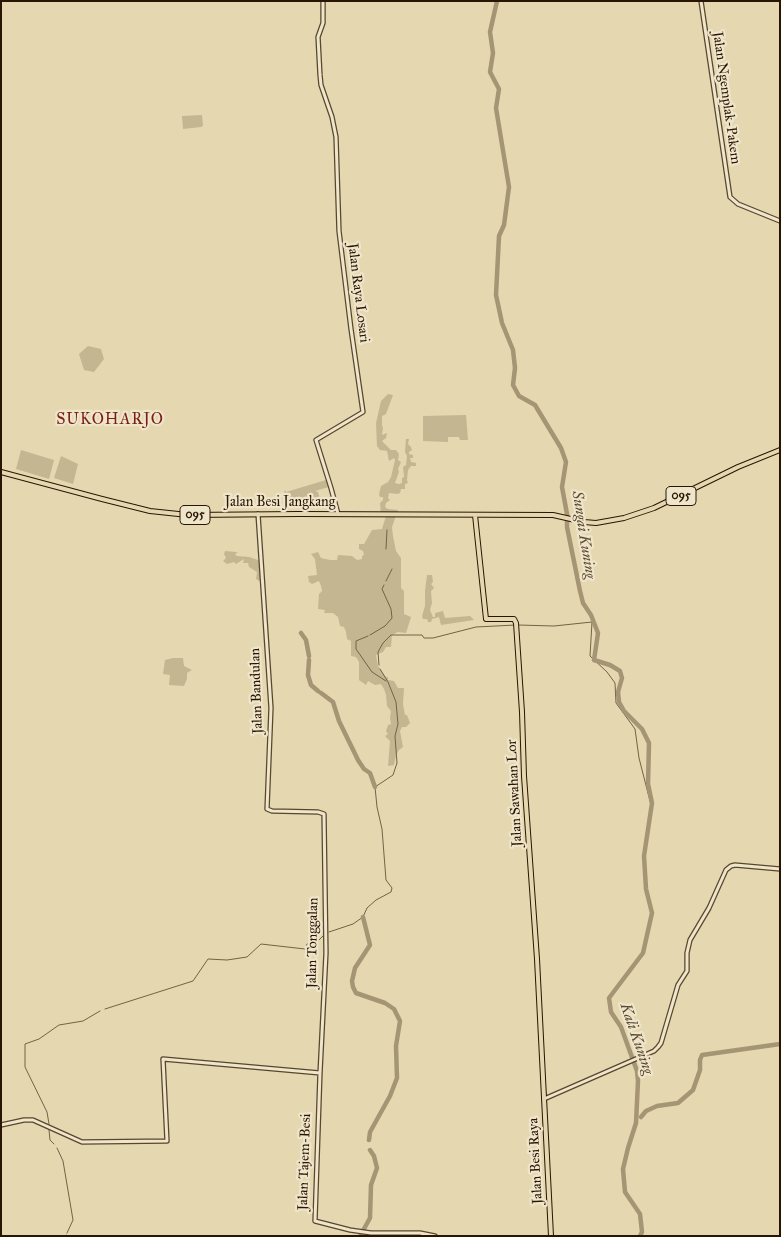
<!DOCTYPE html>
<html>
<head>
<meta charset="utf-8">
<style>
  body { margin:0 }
  #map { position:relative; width:781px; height:1237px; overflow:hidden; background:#e5d7af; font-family:"IM FELL Great Primer",serif }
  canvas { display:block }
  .frame { position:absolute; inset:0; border:2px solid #291502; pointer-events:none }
</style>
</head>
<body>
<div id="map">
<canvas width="781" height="1237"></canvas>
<div class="frame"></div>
</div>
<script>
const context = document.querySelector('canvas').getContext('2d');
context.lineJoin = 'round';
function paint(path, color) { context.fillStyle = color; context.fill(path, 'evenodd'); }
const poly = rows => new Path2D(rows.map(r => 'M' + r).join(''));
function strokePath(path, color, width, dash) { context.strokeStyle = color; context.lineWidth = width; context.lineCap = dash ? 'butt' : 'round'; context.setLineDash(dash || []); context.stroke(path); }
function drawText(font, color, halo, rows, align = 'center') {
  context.font = font + ' "IM FELL Great Primer",serif'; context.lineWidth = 4.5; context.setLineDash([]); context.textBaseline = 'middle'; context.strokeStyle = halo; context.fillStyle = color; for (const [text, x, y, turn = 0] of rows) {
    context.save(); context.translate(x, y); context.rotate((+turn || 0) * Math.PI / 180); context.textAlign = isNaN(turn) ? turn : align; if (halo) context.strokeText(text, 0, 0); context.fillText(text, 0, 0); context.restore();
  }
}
paint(poly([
  [202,115,203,126,201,127,183,129,182,116],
  [88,346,101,349,104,359,94,372,84,370,79,354],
  [388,394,393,395,386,414,382,416,382,426,383,427,382,435,387,433,386,438,382,441,391,450,396,450,399,454,398,460,401,462,398,469,399,472,395,483,399,484,402,483,402,478,404,477,403,467,406,465,407,456,405,452,406,439,409,439,408,444,411,447,412,450,409,452,409,454,413,455,413,458,410,458,411,462,416,463,416,466,411,466,408,470,407,480,408,483,405,484,405,489,401,489,400,493,397,494,389,493,388,498,390,500,386,503,385,507,388,509,398,510,392,527,393,536,396,551,401,558,401,588,404,591,404,614,411,617,406,633,398,632,392,635,391,647,386,647,383,652,376,655,378,666,386,677,388,677,388,680,394,681,398,688,404,688,403,704,405,715,407,715,410,723,406,727,402,727,400,731,403,747,399,750,396,755,394,765,388,766,390,741,385,736,388,734,386,731,388,725,391,724,390,718,391,711,387,706,386,695,384,689,381,684,375,685,368,681,366,685,359,680,359,662,356,657,351,656,351,641,347,639,346,632,344,627,340,626,338,617,333,613,324,613,325,610,318,609,319,594,322,591,321,586,319,581,312,584,309,582,308,576,317,575,315,559,311,554,318,552,321,558,330,560,337,560,338,555,352,556,357,560,362,559,362,556,364,555,363,551,359,549,359,544,364,544,372,530,382,529,386,516,381,515,380,503,383,500,383,497,380,497,379,494,381,486,388,482,391,477,395,460,394,458,389,461,387,451,380,450,377,446,376,423,381,401],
  [466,415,468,440,460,440,459,437,448,437,448,442,423,441,423,416],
  [21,450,54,460,49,479,16,469],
  [61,456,78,464,73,484,54,478],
  [326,480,329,487,315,491,318,492,320,499,319,502,295,507,292,504,288,505,286,498,282,497,285,490,286,492],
  [225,551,236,552,238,552,235,554,237,556,249,557,261,561,262,578,259,581,256,579,257,572,249,567,248,563,243,563,244,559,236,564,234,562,227,564,223,561,226,558,224,554],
  [427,575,432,575,433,582,431,584,434,588,431,591,432,603,430,610,433,617,435,617,435,613,443,611,445,618,470,616,474,620,441,625,439,617,432,619,431,622,428,622,427,619,423,619,422,616,425,606,425,591],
  [173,658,183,658,184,666,192,670,187,673,187,679,184,686,169,685,170,675,163,674,165,660]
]), '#c5b692');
strokePath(poly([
  [386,549,387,530],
  [386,581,392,569],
  [518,625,554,626,592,622,590,656,607,672,615,683,616,703,635,729,639,758,651,805],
  [370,635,385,626,392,618,391,609,382,589,384,585],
  [368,636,356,641,356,649,372,672,386,681],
  [379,665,378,652,383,643,391,635,422,635,424,638,433,638,476,627,516,625],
  [329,932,353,924,363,917,367,908,376,900,391,892,392,888,386,880,382,829,377,807,375,787,393,775,397,763,395,736,398,724,396,702,388,682,380,669],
  [105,1009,193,981,208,959,227,960,247,957,261,944,305,949,307,944,319,940,323,936],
  [49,1124,47,1112,25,1067,25,1044,39,1039,59,1025,83,1021,100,1011],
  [49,1130,50,1140,54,1144],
  [57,1148,63,1161,73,1220,67,1233],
  [65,1236,66,1235]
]), '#736246', 1);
strokePath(poly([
  [497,1,490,32,493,53,490,72,499,89,496,108,509,187,504,225,499,236,496,295,502,323,513,350,515,368,513,385,519,396,535,405,561,448,566,462,562,487,567,514,567,527,580,591,583,603,591,615,598,633,594,660,610,665,620,671,622,678,618,692,619,702,624,711,642,729,649,743,648,784,652,803,644,856,646,889,652,913,643,953,609,998,611,1012,621,1027,637,1071,638,1081,636,1123,628,1148,623,1169,625,1192,640,1214,642,1232,640,1236],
  [301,633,306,640,309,656],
  [309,660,308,675,311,685,318,691],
  [321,693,333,702,339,721,358,760,364,769,370,773,375,787],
  [363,917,370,945,355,968,352,981,353,987,356,993,385,1003,394,1009,400,1021,396,1046,397,1078,390,1096,370,1132,369,1140],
  [641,1117,646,1111,657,1106,678,1103,693,1090,700,1070,700,1060,702,1055,780,1044],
  [360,1236,370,1218,371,1185,377,1168,374,1156,370,1150]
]), '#a59574', 4.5);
const minor = poly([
  [323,1,323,23,318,37,320,75,321,85,332,117,336,137,339,231,351,329,363,412,316,440,331,488,338,514],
  [701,1,730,197,738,204,780,221],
  [258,514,271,708,267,809,272,811,318,812,324,814,326,953,320,1073,315,1221,350,1230,371,1233,420,1233,435,1236],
  [544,1099,654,1051,658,1047,661,1043,678,985,687,971,687,953,690,940,709,908,726,870,731,866,735,865,780,869],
  [1,1125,24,1120,33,1120,82,1142,167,1141,163,1059,320,1073]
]);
const major = poly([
  [1,472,102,499,150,511,188,515,299,514,553,515,584,522,596,523,624,518,654,508,738,467,780,450],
  [475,515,486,619,514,619,516,623,522,712,524,776,537,959,551,1236]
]);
strokePath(minor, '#58462d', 5.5);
strokePath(major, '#291502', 6);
strokePath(minor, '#eee5cb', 3);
strokePath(major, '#e5d7af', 4);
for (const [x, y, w] of [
  [681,496,30],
  [195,515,30]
]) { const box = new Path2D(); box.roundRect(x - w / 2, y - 9.5, w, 19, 4); context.fillStyle = '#eee5cb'; context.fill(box); strokePath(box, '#291502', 1); }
drawText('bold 12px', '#291502', null, [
  ["095",681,496],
  ["095",195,515]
]);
drawText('14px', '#291502', '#eee5cb', [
  ["Jalan Ngemplak-Pakem",726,98,82],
  ["Jalan Raya Losari",358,293,83],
  ["Jalan Besi Jangkang",280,503],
  ["Jalan Bandulan",257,691,-92],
  ["Jalan Sawahan Lor",515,793,-93],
  ["Jalan Tonggalan",313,943,-89],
  ["Jalan Besi Raya",536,1161,-93],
  ["Jalan Tajem-Besi",305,1162,-88]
]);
drawText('italic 15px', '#5b4830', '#eee5cb', [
  ["Sungai Kuning",583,535,81],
  ["Kali Kuning",636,1039,71]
]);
context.letterSpacing = '1px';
drawText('16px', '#7a1f14', '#eee5cb', [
  ["SUKOHARJO",110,420]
]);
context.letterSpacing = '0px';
</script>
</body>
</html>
